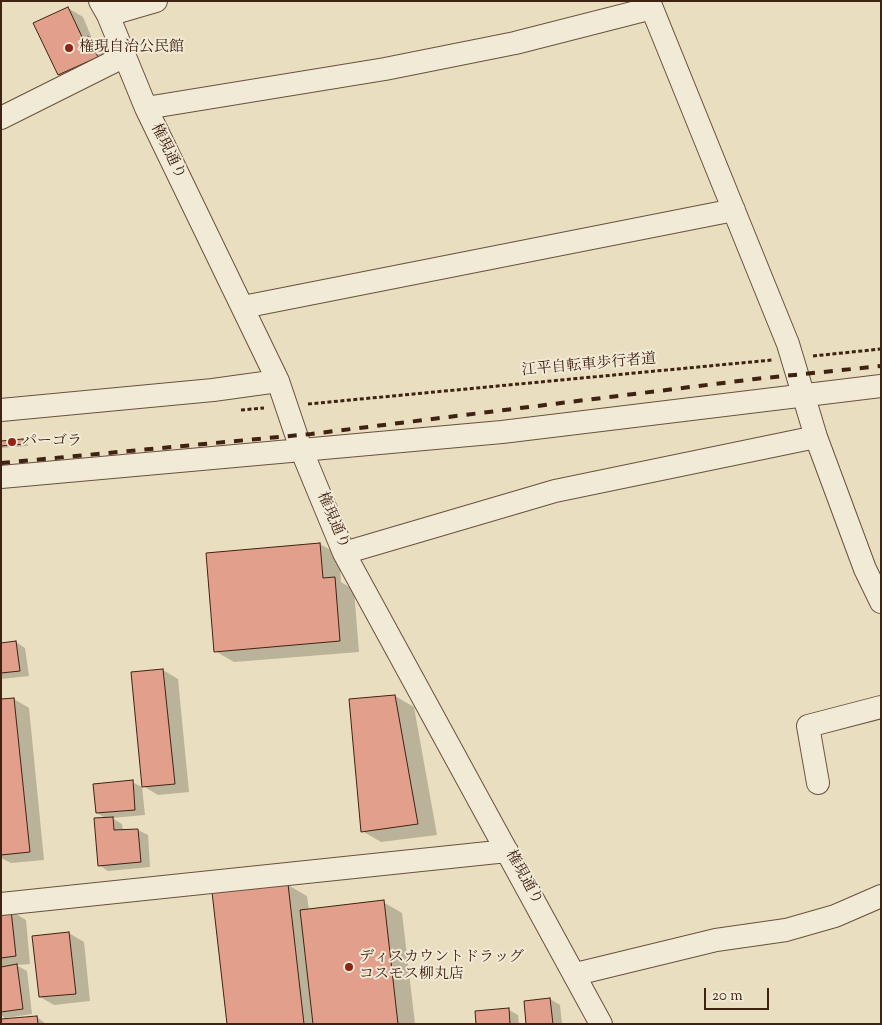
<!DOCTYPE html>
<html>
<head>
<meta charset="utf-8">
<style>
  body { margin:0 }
  #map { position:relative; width:882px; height:1025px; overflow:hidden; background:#e9dfc0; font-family:"Sorts Mill Goudy",serif }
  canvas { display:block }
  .frame { position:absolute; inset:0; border:2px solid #402212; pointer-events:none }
  .scale { position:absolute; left:704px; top:988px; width:65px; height:22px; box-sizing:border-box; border:2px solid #402212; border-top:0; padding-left:6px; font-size:15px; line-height:18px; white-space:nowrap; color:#402212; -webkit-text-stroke:4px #f1ead6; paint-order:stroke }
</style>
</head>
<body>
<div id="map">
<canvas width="882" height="1025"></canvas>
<div class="frame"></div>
<div class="scale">20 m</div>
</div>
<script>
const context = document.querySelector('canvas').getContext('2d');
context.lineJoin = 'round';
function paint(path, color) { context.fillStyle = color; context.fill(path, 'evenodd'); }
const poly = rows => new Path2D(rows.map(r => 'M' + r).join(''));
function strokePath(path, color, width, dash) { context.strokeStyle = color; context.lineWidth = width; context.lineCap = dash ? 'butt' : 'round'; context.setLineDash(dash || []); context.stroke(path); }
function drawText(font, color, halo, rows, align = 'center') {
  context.font = font + ' "Sorts Mill Goudy","Noto Serif JP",serif'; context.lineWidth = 4; context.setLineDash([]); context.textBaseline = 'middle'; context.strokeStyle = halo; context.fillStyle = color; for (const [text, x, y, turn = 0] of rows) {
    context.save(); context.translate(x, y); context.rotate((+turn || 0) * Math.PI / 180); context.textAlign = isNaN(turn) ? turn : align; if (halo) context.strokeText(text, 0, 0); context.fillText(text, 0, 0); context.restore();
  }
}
paint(poly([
  [68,8,83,17,93,41,103,46,112,65,73,83,59,75],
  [23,440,27,443,28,446,1,448,1,442],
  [320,544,339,555,341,582,354,590,359,652,234,662,215,651],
  [16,642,25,648,29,676,1,679,1,644],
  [163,670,178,679,189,792,158,795,143,786],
  [395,696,414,707,437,835,381,842,362,831],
  [14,699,29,708,44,860,11,863,1,858,1,700],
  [132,782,142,787,145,815,112,818,122,824,123,831,138,830,148,835,150,867,108,871,99,865,107,819,97,813],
  [288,885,307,896,309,911,383,902,402,913,415,1024,228,1024],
  [11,911,26,920,30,964,16,965,27,971,32,1014,5,1018,1,1015,1,912],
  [69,933,84,942,90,1001,54,1005,40,997,34,937],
  [550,999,560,1005,562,1024,527,1024,525,1002],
  [509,1010,518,1015,519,1024,478,1024],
  [37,1017,46,1024,1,1024]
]), '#0003');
const building = poly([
  [68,7,83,39,88,36,98,57,58,75,33,23,68,7],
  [23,439,24,444,1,446,1,441,23,439],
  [320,543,323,578,335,577,340,641,214,652,206,553,320,543],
  [16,641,20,671,1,673,1,643,16,641],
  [163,669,175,784,142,787,131,672,163,669],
  [395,695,418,824,361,832,349,699,395,695],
  [14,698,30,852,1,855,1,699,14,698],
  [133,780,135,810,96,813,93,784,133,780],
  [113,817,114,830,138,829,141,862,98,866,94,818,113,817],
  [288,884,304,1024,227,1024,212,892,288,884],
  [384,900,398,1024,313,1024,300,910,384,900],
  [11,910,16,956,1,958,1,911,11,910],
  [69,932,76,994,39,997,32,936,69,932],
  [17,964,23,1009,1,1012,1,967,17,964],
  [550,998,553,1024,526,1024,524,1001,550,998],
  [509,1008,510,1024,476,1024,475,1011,509,1008],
  [37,1016,38,1024,1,1024,1,1019,37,1016]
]);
paint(building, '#e2a08c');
strokePath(building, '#402212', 1);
const minor = poly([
  [100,1,108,15,146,108,278,381,301,449,344,553,601,1024],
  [649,1,788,344,816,437,865,569,881,602],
  [108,15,156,1],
  [146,108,385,69,515,43,652,8],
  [1,118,125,56],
  [243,307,734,210],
  [1,410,213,390,278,381],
  [1,477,502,432,881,386],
  [344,553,555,491,816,437],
  [818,783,808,726,881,707],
  [1,904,507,851],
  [576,974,716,940,786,930,835,916,881,896]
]);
strokePath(minor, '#6a513e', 24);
strokePath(poly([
  [813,356,881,349],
  [308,404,772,360],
  [241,410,264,408]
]), '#402212', 3, [4, 2.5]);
strokePath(minor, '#f1ead6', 22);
strokePath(poly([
  [1,463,311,434,755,379,881,366]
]), '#402212', 4, [9, 9]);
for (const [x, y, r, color] of [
  [69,48,5,"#8f2418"],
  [12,442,5,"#8f2418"],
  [349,967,5,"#8f2418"]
]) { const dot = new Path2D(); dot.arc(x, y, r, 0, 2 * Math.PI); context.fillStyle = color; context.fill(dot); strokePath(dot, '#f1ead6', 2); }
drawText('15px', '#402212', '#f1ead6', [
  ["権現自治公民館",79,48],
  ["パーゴラ",22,442],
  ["ディスカウントドラッグ",359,958],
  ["コスモス柳丸店",359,975]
], 'left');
drawText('15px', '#402212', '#f1ead6', [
  ["権現通り",167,152,64],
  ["江平自転車歩行者道",589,366,-5],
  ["権現通り",332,521,67],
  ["権現通り",523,878,61]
]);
</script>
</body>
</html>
